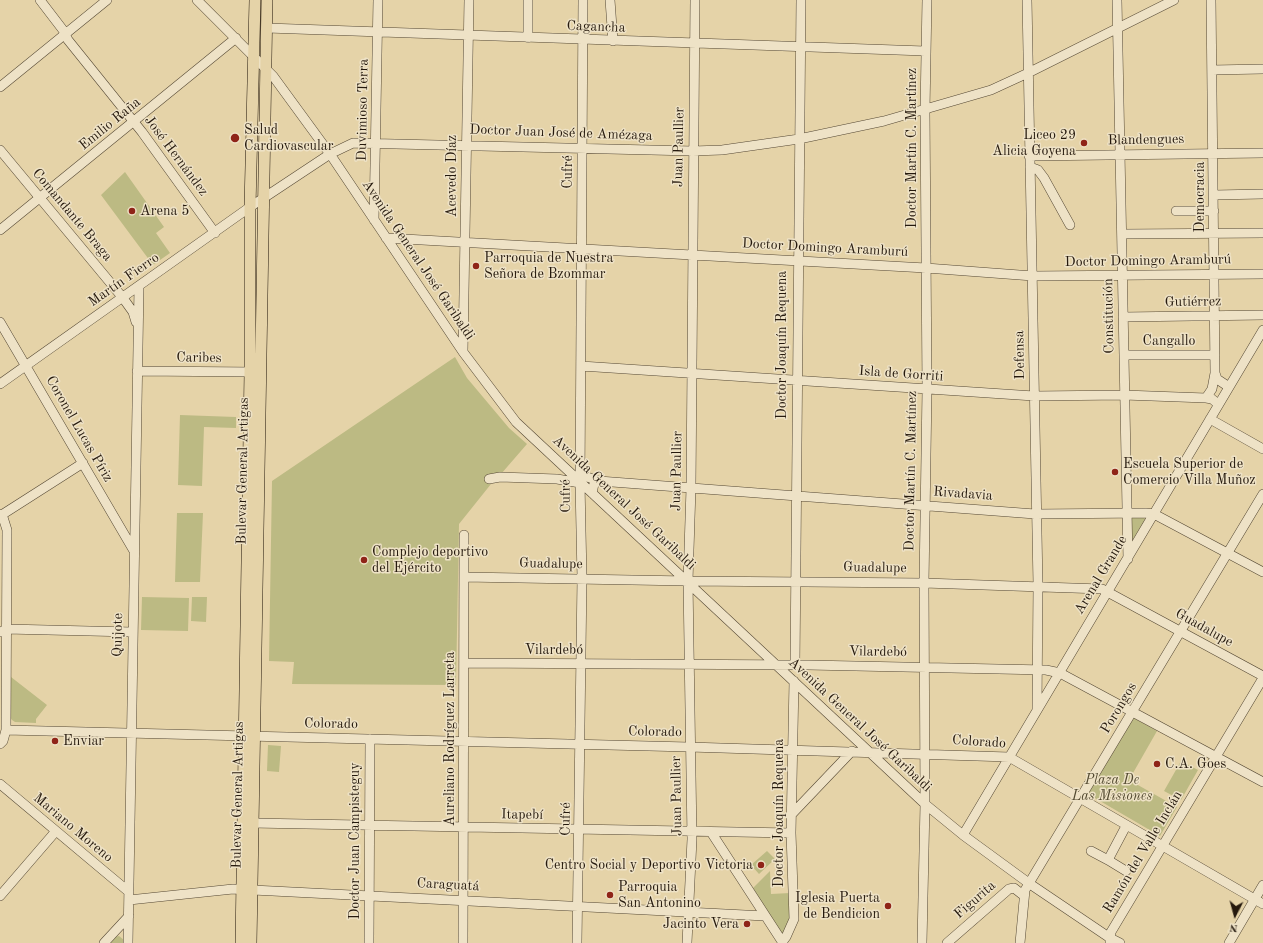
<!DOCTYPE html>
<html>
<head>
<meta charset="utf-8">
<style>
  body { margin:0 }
  #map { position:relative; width:1263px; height:943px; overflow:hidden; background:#e5d3a8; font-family:"Old Standard TT",serif }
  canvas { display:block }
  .north { position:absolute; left:1215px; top:895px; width:40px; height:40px; -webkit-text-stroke:3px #eee2c6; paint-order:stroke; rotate:186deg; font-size:11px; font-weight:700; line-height:16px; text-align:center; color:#25190d }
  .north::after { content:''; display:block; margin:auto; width:14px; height:18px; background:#25190d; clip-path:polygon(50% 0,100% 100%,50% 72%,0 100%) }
</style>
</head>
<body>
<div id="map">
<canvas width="1263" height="943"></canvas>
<div class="north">N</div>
</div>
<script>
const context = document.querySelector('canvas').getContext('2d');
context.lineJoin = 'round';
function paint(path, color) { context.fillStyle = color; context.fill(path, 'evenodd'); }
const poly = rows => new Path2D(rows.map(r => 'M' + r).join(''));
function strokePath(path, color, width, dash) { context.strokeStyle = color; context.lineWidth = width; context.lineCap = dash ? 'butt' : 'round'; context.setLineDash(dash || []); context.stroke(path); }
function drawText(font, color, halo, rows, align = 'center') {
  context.font = font + ' "Old Standard TT",serif'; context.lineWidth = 3; context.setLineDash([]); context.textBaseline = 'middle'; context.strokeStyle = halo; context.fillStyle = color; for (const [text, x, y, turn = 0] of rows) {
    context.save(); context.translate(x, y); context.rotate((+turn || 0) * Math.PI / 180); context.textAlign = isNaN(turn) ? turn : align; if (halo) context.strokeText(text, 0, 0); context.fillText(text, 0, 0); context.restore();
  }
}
paint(poly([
  [125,172,164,227,156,233,170,253,153,265,101,195],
  [455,357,467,378,509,428,527,444,501,474,486,476,487,483,491,484,459,524,456,685,292,684,294,662,269,661,272,481],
  [180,415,236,417,236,428,204,427,202,486,178,485],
  [177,513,203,513,200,582,175,582],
  [1132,516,1144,516,1145,520,1133,539,1131,539,1130,520],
  [142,597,189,598,188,631,141,630],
  [192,597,207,597,206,622,191,621],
  [11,677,47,705,36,719,36,723,15,722,12,720,9,716],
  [1132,717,1157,731,1129,780,1177,807,1160,836,1088,794],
  [268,745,281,746,279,772,267,771],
  [1181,761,1198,770,1181,800,1164,791],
  [767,851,775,859,759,874,751,865],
  [770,871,771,894,790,893,791,917,784,933,780,933,753,888],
  [119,936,124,940,124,943,109,943,114,937]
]), '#bcba83');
const minor = poly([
  [40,0,63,30,68,40,142,132,215,233],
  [197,0,273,76,330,154,463,352,516,422,925,804,963,835,1030,884,1110,938,1120,943],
  [610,0,613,41],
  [1027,0,1038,585,1037,710],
  [1117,0,1128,559],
  [1211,0,1215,373,1217,379,1229,387],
  [267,28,925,51],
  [528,38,528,0],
  [1212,70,1263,69],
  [0,87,107,0],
  [0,150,123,298,133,312,136,322],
  [1029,156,1263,153],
  [1030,167,1038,170,1044,178,1070,225],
  [1214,195,1263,194],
  [1176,211,1214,211],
  [374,220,378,0],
  [0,230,236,38],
  [1122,234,1263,233],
  [386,238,926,268,1033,276,1263,274],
  [1123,317,1263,315],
  [0,322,134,551],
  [463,352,469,0],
  [1124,355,1215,355],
  [581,366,1034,396,1124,395,1206,398,1212,399,1218,404],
  [137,371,256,372],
  [0,384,250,207,330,154,353,143,693,151,722,150,799,139,884,121,991,90,1028,73,1174,0],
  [1206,398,1212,389,1215,373],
  [1210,419,1263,449],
  [580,470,587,477,599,481],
  [489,479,500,477,557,479,580,483],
  [592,493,594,484,599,481,1035,514,1146,513,1154,514,1263,572],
  [0,516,83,463],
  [464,577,688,581,924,583,1102,589,1263,676],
  [1,632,6,629,132,632],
  [464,663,808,665,1046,670,1060,673,1263,782],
  [795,665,801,0],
  [6,730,689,747,1009,757,1263,904],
  [0,744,3,741,6,730,7,530,2,514],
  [0,784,129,892],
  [791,815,852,751],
  [252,823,791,833],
  [711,832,783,943],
  [963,835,1263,330],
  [1091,851,1108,860],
  [1126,871,1108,860,1126,826],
  [0,896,56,831],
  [129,900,233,889,765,916],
  [782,942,786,937,794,919,791,833,794,681],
  [1110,942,1111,932,1263,678],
  [104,943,129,916],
  [128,943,139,287],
  [369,943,370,739],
  [463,943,464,535],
  [577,943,582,578,580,483,583,0],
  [687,943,692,839,688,581,691,488,695,0],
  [922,943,925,804,924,583,927,390,925,110,927,0],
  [947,943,1009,889,1014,888,1023,895],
  [1020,943,1025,890,1263,494],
  [1229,943,1263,885]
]);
const major = poly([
  [241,943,250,372,250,207,255,0],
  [251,943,267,0]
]);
strokePath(minor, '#554834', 10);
strokePath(major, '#25190d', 12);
strokePath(minor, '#eee2c6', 9);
strokePath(major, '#e5d3a8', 11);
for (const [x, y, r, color] of [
  [235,138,5,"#8f2418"],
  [1084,143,4,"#8f2418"],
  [132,211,4,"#8f2418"],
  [476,266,4,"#8f2418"],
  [1115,472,4,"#8f2418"],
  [364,560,4,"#8f2418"],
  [55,741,4,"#8f2418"],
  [1157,764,4,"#8f2418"],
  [761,865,4,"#8f2418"],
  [610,895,4,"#8f2418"],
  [888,906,4,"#8f2418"],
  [747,924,4,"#8f2418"]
]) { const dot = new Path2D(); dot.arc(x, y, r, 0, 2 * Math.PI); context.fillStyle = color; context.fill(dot); strokePath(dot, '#eee2c6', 1.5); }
drawText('14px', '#25190d', '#eee2c6', [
  ["Cagancha",596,27,2],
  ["Duvimioso Terra",363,110,-89],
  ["Emilio Raña",110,124,-39],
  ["Doctor Juan José de Amézaga",561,133,2],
  ["Blandengues",1146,140,-1],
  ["Juan Paullier",679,147,-89],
  ["Doctor Martín C. Martínez",912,148,-90],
  ["José Hernández",176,156,53],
  ["Cufré",568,172,-90],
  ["Acevedo Díaz",452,176,-90],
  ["Democracia",1200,197,-90],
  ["Comandante Braga",72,215,50],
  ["Doctor Domingo Aramburú",825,248,3],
  ["Avenida General José Garibaldi",418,260,56],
  ["Doctor Domingo Aramburú",1148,261,-1],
  ["Martín Fierro",124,280,-35],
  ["Gutiérrez",1193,302,-1],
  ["Constitución",1109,316,-91],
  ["Cangallo",1169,341],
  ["Doctor Joaquín Requena",782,345,-90],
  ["Defensa",1020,355,-91],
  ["Caribes",199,358,1],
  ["Isla de Gorriti",901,374,4],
  ["Coronel Lucas Píriz",79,429,60],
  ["Bulevar General Artigas",243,471,-89],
  ["Juan Paullier",677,471,-89],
  ["Doctor Martín C. Martínez",911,471,-89],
  ["Rivadavia",963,494,4],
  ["Cufré",566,496,-91],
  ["Avenida General José Garibaldi",624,503,43],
  ["Guadalupe",551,564,1],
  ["Guadalupe",875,568,1],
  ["Arenal Grande",1101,575,-59],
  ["Guadalupe",1204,628,29],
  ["Quijote",118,635,-89],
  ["Vilardebó",554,650],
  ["Vilardebó",878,652,1],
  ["Porongos",1119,708,-59],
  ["Colorado",331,724,1],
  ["Avenida General José Garibaldi",860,725,43],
  ["Colorado",655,732,1],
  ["Aureliano Rodríguez Larreta",450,739,-90],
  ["Colorado",979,742,4],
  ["Bulevar General Artigas",238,795,-89],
  ["Juan Paullier",677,796,-91],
  ["Doctor Joaquín Requena",779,813,-90],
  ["Itapebí",522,815,1],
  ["Cufré",566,819,-89],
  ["Mariano Moreno",73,828,40],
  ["Doctor Juan Campisteguy",355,841,-90],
  ["Ramón del Valle Inclán",1143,852,-59],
  ["Caraguatá",448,885,3],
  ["Figurita",975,900,-41]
]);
drawText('14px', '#25190d', '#eee2c6', [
  ["Salud",244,130],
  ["Cardiovascular",244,146],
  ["Liceo 29",1076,135,"right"],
  ["Alicia Goyena",1076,151,"right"],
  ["Arena 5",140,211],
  ["Parroquia de Nuestra",484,258],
  ["Señora de Bzommar",484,274],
  ["Escuela Superior de",1123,464],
  ["Comercio Villa Muñoz",1123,480],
  ["Complejo deportivo",372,552],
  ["del Ejército",372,568],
  ["Enviar",63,741],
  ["C.A. Goes",1165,764],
  ["Centro Social y Deportivo Victoria",753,865,"right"],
  ["Parroquia",618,887],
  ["San Antonino",618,903],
  ["Iglesia Puerta",880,898,"right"],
  ["de Bendicion",880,914,"right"],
  ["Jacinto Vera",739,924,"right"]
], 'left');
drawText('italic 14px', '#524930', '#eee2c6', [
  ["Plaza De",1112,780],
  ["Las Misiones",1112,796]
]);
</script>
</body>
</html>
